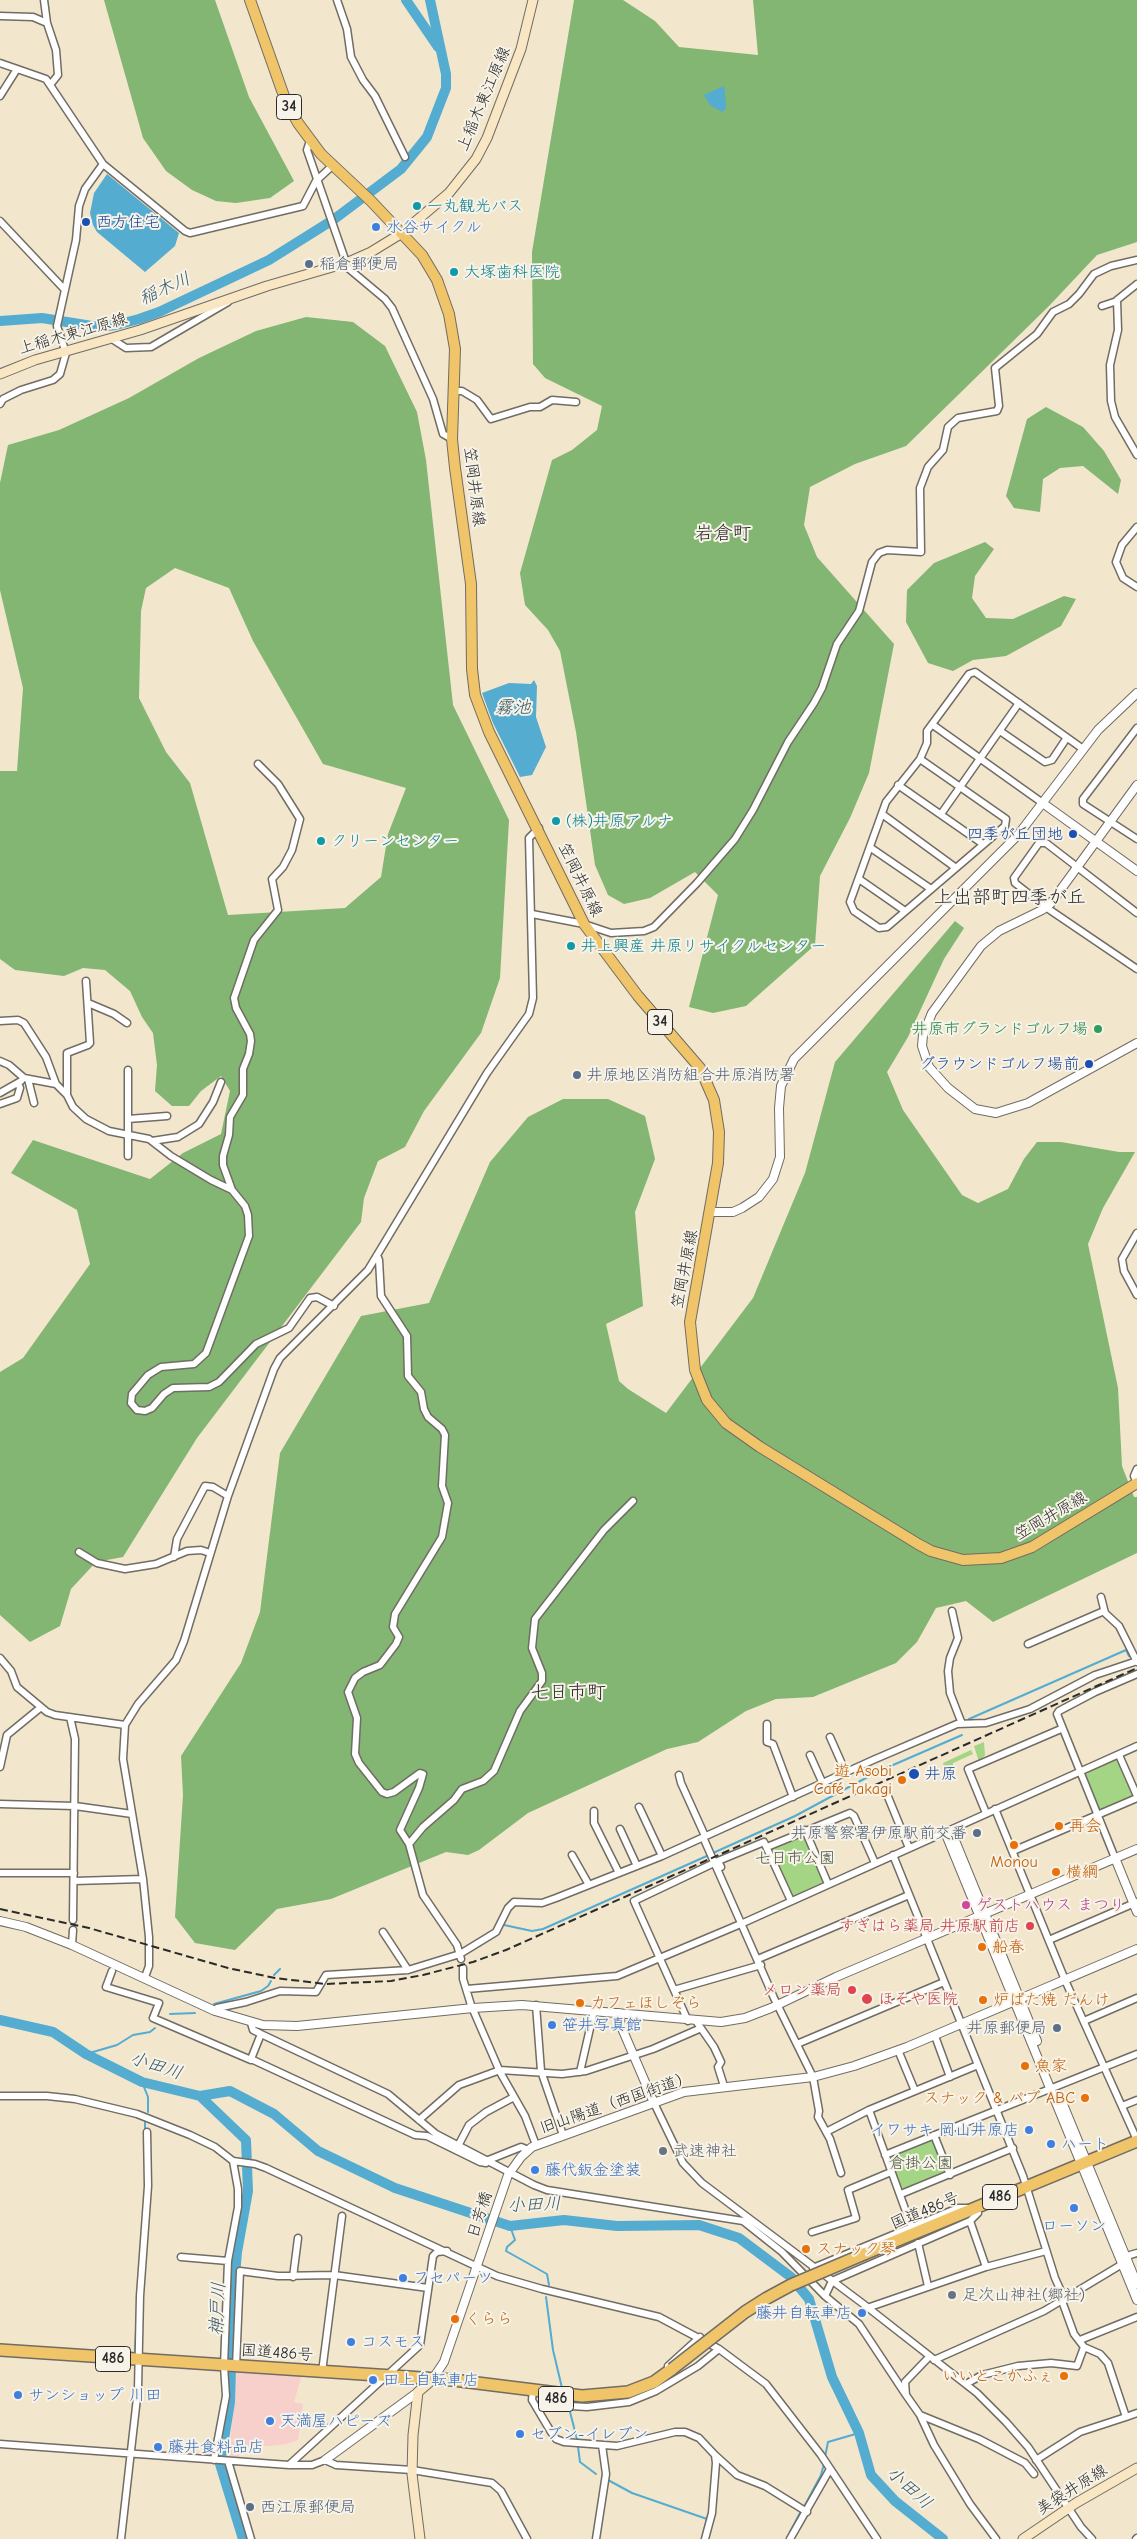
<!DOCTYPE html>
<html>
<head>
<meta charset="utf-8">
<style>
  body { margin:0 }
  canvas { display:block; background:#f2e6cd }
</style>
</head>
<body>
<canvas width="1137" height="2539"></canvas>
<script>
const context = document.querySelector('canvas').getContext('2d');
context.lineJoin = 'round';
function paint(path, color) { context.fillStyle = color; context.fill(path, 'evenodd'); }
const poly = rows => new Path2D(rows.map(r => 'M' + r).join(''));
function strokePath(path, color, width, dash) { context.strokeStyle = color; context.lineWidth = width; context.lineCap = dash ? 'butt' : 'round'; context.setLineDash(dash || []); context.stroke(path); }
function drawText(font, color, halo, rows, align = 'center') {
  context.font = font + ' "Comic Neue","Klee One",sans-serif'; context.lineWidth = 4; context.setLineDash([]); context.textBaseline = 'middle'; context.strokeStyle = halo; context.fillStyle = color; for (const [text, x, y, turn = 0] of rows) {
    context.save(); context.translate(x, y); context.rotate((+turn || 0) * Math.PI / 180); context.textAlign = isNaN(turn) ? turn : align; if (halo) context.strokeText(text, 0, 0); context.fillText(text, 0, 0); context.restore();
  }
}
paint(poly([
  [236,2370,302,2375,294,2402,303,2404,298,2440,287,2444,269,2446,240,2446,239,2461,229,2460]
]), '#f7d0cc');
paint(poly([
  [984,1742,985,1755,979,1762,974,1746],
  [971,1750,973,1754,953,1763,952,1769,945,1770,943,1763],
  [1117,1759,1119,1760,1134,1794,1133,1797,1101,1811,1098,1809,1084,1775],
  [804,1833,826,1883,792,1898,769,1848],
  [932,2138,947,2173,906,2190,902,2188,889,2156]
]), '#a3d584');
paint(poly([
  [104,0,215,0,249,97,294,181,270,198,236,203,216,201,192,190,166,171,143,138],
  [574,0,623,0,655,21,679,47,758,55,753,0,1137,0,1137,242,1097,255,1049,306,906,446,855,464,810,487,804,525,817,557,894,644,869,773,850,818,820,876,815,945,746,1006,713,1013,689,1007,718,895,695,872,650,898,624,904,608,895,595,865,576,732,560,651,548,630,525,605,520,573,552,460,572,450,597,430,602,406,545,378,533,364,532,252],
  [306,317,353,322,385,346,417,412,426,460,453,705,509,820,500,978,481,1033,424,1111,405,1147,378,1161,364,1198,361,1222,197,1438,123,1557,96,1562,71,1589,60,1626,30,1642,0,1615,0,1372,23,1358,90,1264,77,1210,11,1173,33,1140,150,1179,183,1153,221,1134,230,1091,221,1076,201,1091,189,1106,172,1106,155,1091,157,1065,153,1033,142,1017,130,991,105,970,83,968,64,976,15,970,0,959,0,771,17,771,23,688,0,590,0,483,8,445,59,430,129,398,199,358,256,331],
  [175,568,229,588,253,641,323,764,406,788,388,834,381,877,345,908,228,915,190,783,166,752,139,698,141,611,146,588],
  [1046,407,1083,427,1104,451,1121,480,1118,494,1083,466,1060,468,1043,479,1040,512,1014,508,1006,496,1027,419],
  [985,542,994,549,975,576,972,598,986,618,1013,619,1064,596,1076,599,1061,626,1006,656,973,660,953,671,928,663,906,622,907,590,934,563],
  [955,921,964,928,944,959,908,1037,887,1072,903,1110,962,1195,978,1203,1008,1189,1024,1159,1037,1142,1061,1142,1119,1152,1135,1152,1103,1208,1088,1244,1118,1388,1122,1466,1134,1497,1137,1497,1137,1553,993,1622,966,1601,936,1608,917,1642,896,1663,813,1697,776,1699,746,1711,698,1742,667,1749,528,1813,479,1850,468,1855,446,1852,331,1899,277,1909,235,1950,195,1943,175,1917,183,1795,181,1756,241,1663,260,1612,280,1453,361,1316,429,1303,490,1162,528,1117,563,1099,608,1099,645,1116,655,1159,635,1212,643,1306,606,1324,619,1381,628,1389,666,1413,753,1298,805,1173,835,1062]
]), '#82b672');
paint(poly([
  [724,86,726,103,726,109,722,112,710,105,704,95],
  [107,174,179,233,175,246,145,272,97,232,93,225,90,213,94,193],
  [534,680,537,686,536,717,546,747,532,775,520,777,493,723,482,693,509,683,531,684]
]), '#54acd1');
strokePath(poly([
  [969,1719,1126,1650,1129,1656],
  [713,1853,795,1816,877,1772,962,1735],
  [504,1925,532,1931,543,1929,709,1855],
  [274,1975,280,1969],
  [214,2004,261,1991,268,1986,271,1981],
  [170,2014,195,2013],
  [86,2054,117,2045,133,2035,150,2032,155,2028],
  [142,2082,148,2097,148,2112],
  [145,2122,145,2131],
  [510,2226,515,2240,507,2247,506,2251,547,2274,549,2285],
  [546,2297,553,2350,562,2388],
  [135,2351,136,2331],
  [569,2408,577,2439,580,2462,596,2474],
  [825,2457,828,2442,859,2433],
  [608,2480,632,2493,707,2519,702,2539],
  [805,2505,821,2475,824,2464],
  [790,2532,801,2511]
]), '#54acd1', 2);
strokePath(poly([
  [406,0,438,47],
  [333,220,401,169,427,137,446,88,446,74,430,0],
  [0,321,42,318,98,327,116,325,139,319,159,312,269,260,328,223],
  [0,2020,53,2032,86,2054,142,2082,200,2096,230,2091,274,2114,318,2151,395,2188,510,2226,564,2220,617,2226,699,2225,739,2238,791,2277,809,2299,832,2377,859,2433,871,2475,895,2501,943,2539],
  [200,2096,246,2140,248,2191,237,2252,233,2298,230,2402,220,2464,243,2539]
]), '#54acd1', 10);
const minor = poly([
  [44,0,47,23],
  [337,0,347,29,351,57,363,80,375,96,405,157],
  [0,16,33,17,47,23,56,50,58,75,50,85],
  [0,63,46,79,103,164,185,231,190,233,303,206,316,181,332,166],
  [0,96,17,69],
  [310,141,307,150,348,268,385,299,392,308,433,399,443,434,452,439],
  [0,221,65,290],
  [1137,284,1117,300,1118,330,1110,365,1111,401,1115,417,1137,455],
  [1102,306,1117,301],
  [112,339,126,348,151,347,228,302],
  [454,391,462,391,477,400,491,419,530,407,540,407,552,400,576,402],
  [0,404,3,399,21,390,53,380,60,374,66,353,57,326,76,240,79,206,85,189,103,164],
  [1137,527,1122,545,1116,562,1123,578,1137,587],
  [933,725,1044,804],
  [1137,728,1083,799,1083,804,1137,839],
  [1000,731,1045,762,1052,760,1066,739],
  [920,759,1006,819,1005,826,887,927,879,928,854,911,850,902,886,802,920,759,927,743,927,731,969,674,975,672,1083,749],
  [898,785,983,844],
  [882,814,956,868],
  [941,814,1019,703],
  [871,848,931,889],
  [859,879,905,911],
  [1137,913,1046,843,1039,843,1014,878,1015,883,1047,908,1137,969],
  [532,914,584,924,611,933,644,931,654,927,697,883,735,839,753,810,788,742,814,703,822,688,837,644,859,611,872,562,879,553,887,550,921,552,920,488,928,467,943,450,948,427,958,418,997,411,999,406,995,368,1037,334,1053,312,1069,304,1079,294,1094,274,1111,266,1137,260],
  [88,1003,114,1014,127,1023],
  [0,1021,18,1020,24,1023,46,1057,56,1084],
  [0,1061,9,1065,24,1078,56,1084,67,1095,73,1107,86,1119,109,1131,149,1139,171,1156,211,1180,232,1190,245,1206,248,1215,249,1236,206,1353,194,1364,161,1367,148,1375,132,1394,131,1403,137,1410,145,1411,152,1408,164,1394,173,1388,209,1387,219,1382,256,1344,289,1328,310,1298,317,1297,334,1306],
  [128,1070,128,1156],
  [28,1079,34,1103],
  [0,1093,21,1081],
  [67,1095,67,1053,88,1045,90,1043,86,981],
  [0,1104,17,1098,20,1088,18,1083],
  [128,1119,167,1116],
  [152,1141,178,1137,199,1124,213,1102,221,1082],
  [232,1190,223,1165,223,1156,229,1135,230,1117,243,1095,243,1069,249,1054,251,1041,250,1034,236,1008,234,998,254,940,278,910,272,879,283,867,292,850,300,819,278,784,258,764],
  [1137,1233,1122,1259,1124,1271,1137,1295],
  [377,1255,379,1260,381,1296,407,1336,408,1376,421,1392,424,1409,428,1417,442,1429,445,1435,442,1486,448,1503,442,1537,395,1614,393,1627,399,1637,396,1644,380,1665,363,1672,355,1678,348,1692,357,1718,355,1754,359,1763,382,1792,387,1794,394,1792,420,1773,423,1774,419,1788,400,1830,409,1844,423,1895,457,1945,461,1959],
  [1137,1483,1134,1476,1137,1469],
  [79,1552,97,1563,125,1569,156,1564,187,1551,201,1550,210,1553],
  [174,1557,177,1539,205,1486,213,1487,228,1496],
  [1101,1597,1105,1613,1119,1626,1137,1662],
  [952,1611,958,1638,950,1658,948,1671,950,1693,962,1724],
  [1028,1644,1104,1611],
  [0,1658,11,1671,17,1687,47,1712,55,1715,125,1725],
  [70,1717,75,1739,73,1920],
  [767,1724,767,1742,773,1744,793,1797],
  [830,1737,846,1773],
  [810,1755,823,1784],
  [1119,1755,1137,1796],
  [0,1767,7,1735,40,1708],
  [679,1775,681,1783,705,1836],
  [886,1792,909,1848],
  [0,1804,75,1806,132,1814],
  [639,1807,662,1856],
  [995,1809,1065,1980,1137,2140],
  [594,1811,594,1823,619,1873],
  [986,1813,968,1769,1061,1729],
  [620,1829,637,1866],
  [805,1830,828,1884],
  [703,1837,774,1998,813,2077,819,2111,818,2117,830,2139,841,2173],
  [409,1844,423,1827,454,1800,462,1789,483,1781,494,1771,520,1711,542,1681,542,1673,532,1648,535,1619,604,1530,633,1501],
  [767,1847,850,1813,854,1816,875,1863],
  [1013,1851,1137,1798],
  [572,1855,589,1885],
  [893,1855,1023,2176,1055,2278,1065,2300],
  [1115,1858,1057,1714,1059,1711,1095,1692,1137,1674],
  [721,1867,718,1861,764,1842,791,1901],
  [0,1873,74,1873],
  [74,1881,143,1879],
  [383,1932,408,1970],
  [1049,1940,1137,1902],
  [72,1945,73,1930],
  [758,1959,909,1895],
  [463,1968,463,1979,471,2005,500,2072,525,2116,536,2145],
  [112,1971,106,1987,159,2003,153,2018,251,2060],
  [145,1977,149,1966,149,1937,143,1879,123,1759,125,1725,138,1704,176,1660,184,1641,228,1496,274,1369,280,1358,368,1270,487,1073,529,1014,533,998,529,838,539,828],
  [467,1989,617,1976,743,1923,1137,1746],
  [674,1990,761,1965],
  [536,2005,541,2071,563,2135],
  [215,2011,217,2008,246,2002,280,1991,316,1992,326,1975,408,1970,460,1954,496,1932,508,1908,514,1902,542,1903,556,1898,662,1856,873,1760,957,1724,986,1723,1030,1709,1095,1675,1137,1661],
  [688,2021,634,1901,714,1863],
  [696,2021,714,2047,721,2062,718,2067,724,2086],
  [1084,2021,1137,1998],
  [251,2023,253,2030,261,2034,388,2094,436,2134,534,2185,547,2190,743,2221,782,2252,825,2296,859,2324,906,2395],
  [261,2034,251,2059,415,2135,427,2136,480,2162,486,2163],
  [935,2036,950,2077],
  [797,2044,944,1982],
  [898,2050,915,2091],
  [580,2072,594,2011],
  [0,2096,47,2096,75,2099,137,2114,190,2135,215,2147,233,2161,255,2164,266,2168,497,2276,542,2289,659,2317,719,2349,766,2384,821,2455,877,2539],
  [654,2103,683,2163,702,2183,862,2303,977,2393,1006,2422,1028,2447,1081,2527,1092,2539],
  [1122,2106,1137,2100],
  [869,2110,912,2228],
  [419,2120,459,2085,500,2070,562,2074,586,2071,653,2049,699,2029],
  [826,2132,869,2110,978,2065],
  [934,2135,950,2175],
  [458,2146,469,2125,486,2112,514,2097],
  [885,2155,1137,2054],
  [486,2161,521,2147,528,2150],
  [901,2194,1013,2148],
  [970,2221,986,2267],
  [812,2232,856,2218,848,2190,891,2172],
  [918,2243,928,2286],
  [181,2257,228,2261],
  [813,2268,958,2208,968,2208],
  [293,2277,298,2238],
  [825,2296,832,2281,970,2221,978,2213],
  [1062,2301,1074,2334,1084,2347,1100,2354,1108,2363,1126,2417,1137,2413],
  [867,2308,986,2267,1046,2251],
  [1080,2340,1137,2317],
  [929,2357,905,2382,906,2395,920,2415,979,2439,1025,2463,1034,2474],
  [934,2360,1044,2311,1119,2266,1130,2255,1137,2253],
  [668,2366,700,2337],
  [236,2367,240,2271,278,2276,334,2275,428,2288],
  [322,2372,342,2216],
  [966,2384,982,2375,1018,2366,1051,2363,1077,2366,1084,2347],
  [533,2390,532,2400,551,2432,556,2439,564,2442,617,2446,675,2432,685,2432,699,2438,715,2455,716,2463,712,2513,705,2539],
  [565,2400,570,2406,587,2407,629,2402,656,2391,698,2366,719,2349],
  [920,2415,934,2445,970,2504,996,2539],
  [0,2444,289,2465,312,2465,325,2460,336,2465,412,2470,492,2483,501,2491,527,2539],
  [715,2455,737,2475,765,2486,807,2512],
  [214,2460,226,2396,224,2366,228,2261,238,2207,238,2189,233,2161],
  [1036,2460,1080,2432,1126,2417],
  [228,2461,251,2539],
  [289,2465,420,2345,433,2256,437,2252,447,2251],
  [121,2539,138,2389,140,2296,148,2186,147,2132],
  [596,2539,606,2474,602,2445],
  [790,2539,830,2469],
  [1136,2539,1137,2538]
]);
const tertiary = poly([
  [1137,785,1051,903,1042,910,999,931,981,946,932,1013,923,1035,922,1046,929,1067,948,1088,975,1109,996,1113,1028,1103,1137,1043],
  [1044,804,1137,871],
  [711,1212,733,1212,742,1208,759,1197,773,1179,780,1157,779,1108,781,1086,794,1059,1018,835,1098,730,1137,693],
  [945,1832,1137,2300],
  [956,1843,1037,2041],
  [1115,1858,1137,1912],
  [0,1921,26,1927,72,1945,215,2011,263,2025,297,2026,473,2008,522,2005,721,2022,745,2018,771,2008,836,1977,1137,1849],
  [619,2013,621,2026,654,2103],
  [1062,2102,1137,2284],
  [432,2380,444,2362,508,2175,521,2157,532,2147,684,2092,813,2077,854,2066,907,2047,1137,1949],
  [325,2460,418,2392]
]);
const secondary = poly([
  [0,374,35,360,140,330,267,286,346,263,371,252,402,233,449,193,476,159,487,138,521,49,533,0],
  [420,2539,412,2474,413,2435,418,2392,432,2380],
  [1023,2539,1076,2503,1137,2468]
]);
const primary = poly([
  [250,0,285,99,298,123,321,154,371,201,422,255,437,280,449,314,455,349,452,439,455,468,471,584,472,669,475,695,489,732,584,924,638,996,700,1068,714,1100,719,1132,718,1163,690,1322,695,1370,707,1400,726,1423,760,1447,918,1544,931,1551,963,1560,1001,1558,1032,1547,1137,1483]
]);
const trunk = poly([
  [864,2254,1137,2141],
  [0,2350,453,2380,582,2396,628,2392,654,2382,672,2369]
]);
strokePath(minor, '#716c64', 9);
strokePath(tertiary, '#716c64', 10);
strokePath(secondary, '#716c64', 11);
strokePath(primary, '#716c64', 12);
strokePath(trunk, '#716c64', 14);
strokePath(minor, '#fff', 6);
strokePath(tertiary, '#fff', 8);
strokePath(secondary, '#f9e7c3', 9);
strokePath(primary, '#f0c469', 10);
strokePath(trunk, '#f0c469', 11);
strokePath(poly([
  [0,1909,89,1928,228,1968,275,1978,326,1984,391,1981,423,1975,473,1962,506,1950,1137,1668]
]), '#2b2b2b', 2, [8, 4]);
const trunkBridge = poly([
  [672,2369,745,2312,767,2298,791,2285,864,2254]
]);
strokePath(trunkBridge, '#716c64', 14, []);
strokePath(trunkBridge, '#f0c469', 11);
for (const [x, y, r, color] of [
  [417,206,5,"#0f9aa8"],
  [86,222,5,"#1a4fb4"],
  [376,227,5,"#3f7fe0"],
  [309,264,5,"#5c6f8a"],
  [454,272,5,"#0f9aa8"],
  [556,821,5,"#0f9aa8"],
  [1073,834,5,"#1a4fb4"],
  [321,841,5,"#0f9aa8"],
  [571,946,5,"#0f9aa8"],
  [1098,1029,5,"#2e9e5b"],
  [1089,1064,5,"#1a4fb4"],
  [577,1075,5,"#5c6f8a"],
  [914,1774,6,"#1a4fb4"],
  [902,1780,5,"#e8710a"],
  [1059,1826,5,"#e8710a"],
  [977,1833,5,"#5c6f8a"],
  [1014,1845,5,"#e8710a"],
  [1056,1872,5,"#e8710a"],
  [966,1905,5,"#d1479c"],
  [1030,1926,5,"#e0444e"],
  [982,1947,5,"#e8710a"],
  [852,1990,5,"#e0444e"],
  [867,1999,6,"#e0444e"],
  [983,2000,5,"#e8710a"],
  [580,2003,5,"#e8710a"],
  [552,2025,5,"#3f7fe0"],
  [1057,2028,5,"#5c6f8a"],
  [1025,2066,5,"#e8710a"],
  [1085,2098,5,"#e8710a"],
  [1029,2130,5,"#3f7fe0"],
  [1051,2144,5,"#3f7fe0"],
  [663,2151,5,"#6b7280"],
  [535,2170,5,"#3f7fe0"],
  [1074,2208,5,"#3f7fe0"],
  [806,2249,5,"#e8710a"],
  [403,2278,5,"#3f7fe0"],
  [952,2295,5,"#6b7280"],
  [862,2313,5,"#3f7fe0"],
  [455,2319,5,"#e8710a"],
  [351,2342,5,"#3f7fe0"],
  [1064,2376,5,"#e8710a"],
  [373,2380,5,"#3f7fe0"],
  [18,2395,5,"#3f7fe0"],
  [270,2421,5,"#3f7fe0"],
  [520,2434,5,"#3f7fe0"],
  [158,2447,5,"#3f7fe0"],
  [250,2507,5,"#5c6f8a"]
]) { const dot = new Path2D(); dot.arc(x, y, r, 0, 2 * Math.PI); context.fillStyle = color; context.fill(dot); strokePath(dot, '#f7f3e8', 2); }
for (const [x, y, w] of [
  [289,107,25],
  [660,1022,25],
  [1000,2197,35],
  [113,2359,35],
  [556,2399,35]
]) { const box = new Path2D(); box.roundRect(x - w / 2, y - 12.5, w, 25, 4); context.fillStyle = '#f7f3e8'; context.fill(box); strokePath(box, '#2b2b2b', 1); }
drawText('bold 15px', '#2b2b2b', null, [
  ["34",289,107],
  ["34",660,1022],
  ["486",1000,2197],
  ["486",113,2359],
  ["486",556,2399]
]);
drawText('16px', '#2b2b2b', '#f7f3e8', [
  ["上稲木東江原線",484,99,-67],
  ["上稲木東江原線",73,334,-16],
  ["笠岡井原線",474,487,83],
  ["笠岡井原線",580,880,64],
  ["笠岡井原線",685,1269,-79],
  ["笠岡井原線",1051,1516,-30],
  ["旧山陽道（西国街道）",616,2103,-19],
  ["国道486号",925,2211,-23],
  ["日芳橋",480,2215,-72],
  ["国道486号",277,2353,4],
  ["美袋井原線",1072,2490,-32]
]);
drawText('16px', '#0d838f', '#f7f3e8', [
  ["一丸観光バス",427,206],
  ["大塚歯科医院",464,272],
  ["(株)井原アルナ",566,821],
  ["クリーンセンター",331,841],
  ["井上興産 井原リサイクルセンター",581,946]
], 'left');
drawText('16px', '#164399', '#f7f3e8', [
  ["西方住宅",96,222],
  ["四季が丘団地",1063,834,"right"],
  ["グラウンドゴルフ場前",1079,1064,"right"],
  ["井原",925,1774]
], 'left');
drawText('16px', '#366cbe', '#f7f3e8', [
  ["水谷サイクル",386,227],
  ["笹井写真館",562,2025],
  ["イワサキ 岡山井原店",1019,2130,"right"],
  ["ハート",1061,2144],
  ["藤代鈑金塗装",545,2170],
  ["ローソン",1074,2226,"center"],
  ["フセパーツ",413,2278],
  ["藤井自転車店",852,2313,"right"],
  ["コスモス",361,2342],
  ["田上自転車店",383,2380],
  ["サンショップ 川田",28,2395],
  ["天満屋ハピーズ",280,2421],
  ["セブン-イレブン",530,2434],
  ["藤井食料品店",168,2447]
], 'left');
drawText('16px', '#4e5e75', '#f7f3e8', [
  ["稲倉郵便局",319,264],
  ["井原地区消防組合井原消防署",587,1075],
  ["井原警察署伊原駅前交番",967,1833,"right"],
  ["井原郵便局",1047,2028,"right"],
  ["西江原郵便局",260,2507]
], 'left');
drawText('16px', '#27864d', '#f7f3e8', [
  ["井原市グランドゴルフ場",1088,1029]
], 'right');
drawText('16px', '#c56008', '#f7f3e8', [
  ["遊 Asobi",892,1771,"right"],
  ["Café Takagi",892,1789,"right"],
  ["再会",1069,1826],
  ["Monou",1014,1862,"center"],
  ["横綱",1066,1872],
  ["船春",992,1947],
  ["炉ばた焼 だんけ",993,2000],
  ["カフェほしぞら",590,2003],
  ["魚家",1035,2066],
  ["スナック & パブ ABC",1075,2098,"right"],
  ["スナック琴",816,2249],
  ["くらら",465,2319],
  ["いいとこかふぇ",1054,2376,"right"]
], 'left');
drawText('16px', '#495641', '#f7f3e8', [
  ["七日市公園",795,1858],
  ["倉掛公園",921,2163]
]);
drawText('16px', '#b23c85', '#f7f3e8', [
  ["ゲストハウス まつり",976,1905]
], 'left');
drawText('16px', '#be3a42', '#f7f3e8', [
  ["すぎはら薬局 井原駅前店",1020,1926],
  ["メロン薬局",842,1990],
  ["ほそや医院",878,1999,"left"]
], 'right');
drawText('16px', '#5b616d', '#f7f3e8', [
  ["武速神社",673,2151],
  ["足次山神社(郷社)",962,2295]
], 'left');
drawText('italic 18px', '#395865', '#f7f3e8', [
  ["稲木川",165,289,-24],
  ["霧池",513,708],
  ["小田川",156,2066,18],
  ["小田川",534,2205,-2],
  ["神戸川",218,2309,-87],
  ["小田川",909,2488,42]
]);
drawText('19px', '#2b2b2b', '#f7f3e8', [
  ["岩倉町",723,534],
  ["上出部町四季が丘",1010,898],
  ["七日市町",568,1693]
]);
</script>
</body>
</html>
